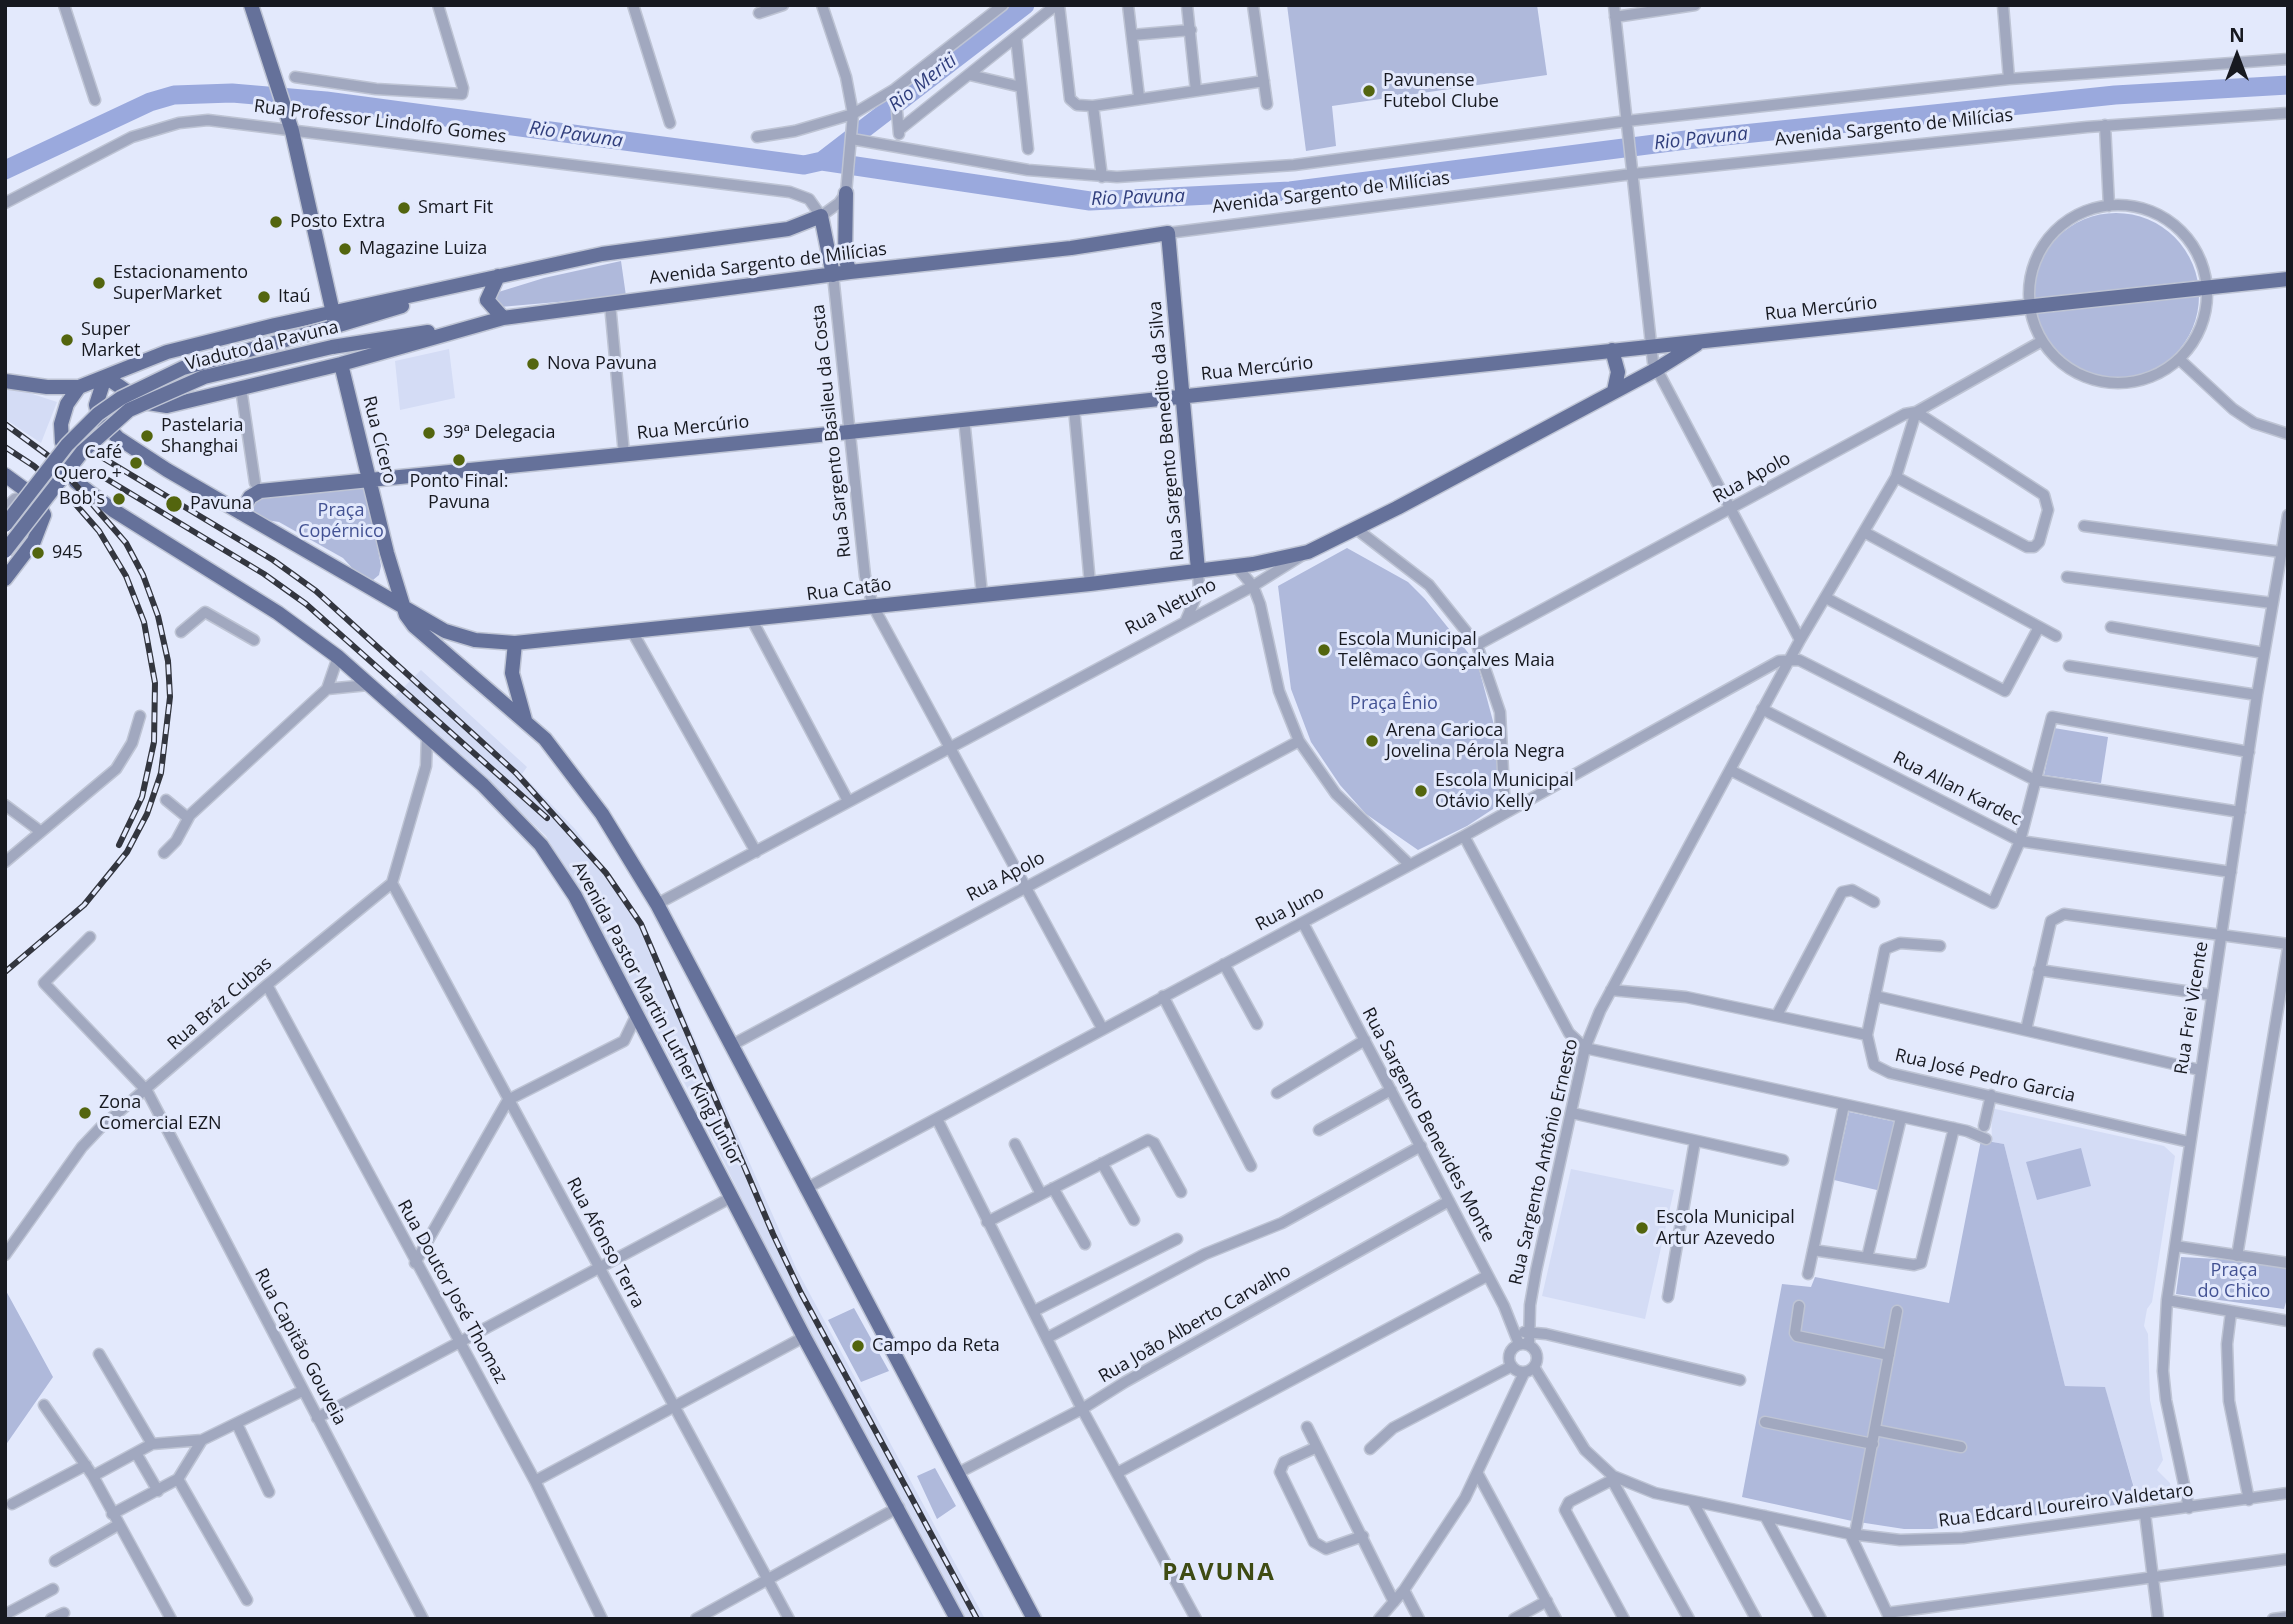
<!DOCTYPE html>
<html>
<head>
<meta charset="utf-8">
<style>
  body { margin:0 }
  #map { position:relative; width:2293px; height:1624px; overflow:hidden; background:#e3e9fc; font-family:"Open Sans",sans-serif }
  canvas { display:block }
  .frame { position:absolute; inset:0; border:7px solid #171920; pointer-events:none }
  .north { position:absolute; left:2202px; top:21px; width:70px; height:70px; -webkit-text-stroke:5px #e3e9fc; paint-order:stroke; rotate:0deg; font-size:19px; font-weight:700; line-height:28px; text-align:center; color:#171920 }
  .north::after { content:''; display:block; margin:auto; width:24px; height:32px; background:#171920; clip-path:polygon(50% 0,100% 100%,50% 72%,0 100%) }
</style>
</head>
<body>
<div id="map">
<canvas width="2293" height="1624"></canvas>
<div class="frame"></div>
<div class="north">N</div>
</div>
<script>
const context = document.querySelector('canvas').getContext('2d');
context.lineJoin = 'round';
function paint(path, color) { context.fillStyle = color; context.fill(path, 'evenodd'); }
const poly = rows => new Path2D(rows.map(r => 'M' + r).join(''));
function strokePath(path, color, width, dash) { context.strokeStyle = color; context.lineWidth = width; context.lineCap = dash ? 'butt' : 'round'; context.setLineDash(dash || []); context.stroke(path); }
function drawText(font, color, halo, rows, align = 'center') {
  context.font = font + ' "Open Sans",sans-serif'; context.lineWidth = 6; context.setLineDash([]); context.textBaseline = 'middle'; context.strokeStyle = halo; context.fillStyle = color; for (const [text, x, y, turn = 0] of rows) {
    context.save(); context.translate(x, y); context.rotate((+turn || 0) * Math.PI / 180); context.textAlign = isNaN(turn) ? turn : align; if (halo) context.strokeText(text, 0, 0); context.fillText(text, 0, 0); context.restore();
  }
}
paint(poly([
  [449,349,455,398,400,410,395,361],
  [5,385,57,402,41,443,5,419],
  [421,670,527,767,522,774,575,829,623,892,653,944,797,1270,985,1619,963,1619,810,1337,690,1093,546,836,477,771,464,766,394,697],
  [1991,1108,2164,1146,2175,1156,2152,1302,2147,1309,2144,1326,2148,1334,2150,1400,2163,1460,2157,1470,2170,1483,2171,1491,2163,1503,2140,1507,2105,1388,2065,1386,2004,1144,1992,1142],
  [1571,1169,1674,1190,1645,1319,1542,1296]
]), '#d4dcf5');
paint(poly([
  [1287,5,1537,5,1547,75,1332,106,1336,146,1306,151],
  '2033 296a83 83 0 1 1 166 0a83 83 0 1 1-166 0Z',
  [621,261,626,296,500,307,492,294,544,278],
  [366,484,381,566,379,575,373,580,353,569,343,558,279,522,266,520,254,512,254,504,264,496,285,497],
  [1347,548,1408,582,1425,599,1478,665,1494,725,1500,793,1493,809,1467,826,1418,850,1366,814,1340,785,1311,742,1291,689,1278,586],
  [2054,728,2108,737,2101,783,2044,775],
  [1849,1112,1896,1122,1881,1191,1834,1180],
  [1981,1140,2004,1144,2065,1386,2105,1387,2138,1502,1932,1529,1904,1529,1852,1521,1742,1497,1782,1284,1811,1287,1815,1277,1949,1303],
  [2081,1148,2091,1186,2037,1200,2026,1162],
  [2181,1257,2236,1260,2288,1269,2288,1295,2284,1309,2176,1294],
  [5,1289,53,1377,5,1446],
  [854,1308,889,1371,861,1382,828,1320],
  [935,1468,956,1506,937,1519,917,1476]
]), '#afb9db');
strokePath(poly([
  [822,161,1025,5],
  [5,170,150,102,174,95,232,93,326,101,804,165,822,161,1090,201,1290,191,1686,140,2115,95,2288,85]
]), '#9aa9dd', 19);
const minor = poly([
  [64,5,95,100],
  [633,5,670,123],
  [1059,5,1070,99,1077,105,1093,106,1264,81],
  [1128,5,1139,97],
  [1187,5,1196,91],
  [1253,5,1267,104],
  [1614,5,1653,362,1800,640],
  [2003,5,2009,79],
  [759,13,783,5],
  [1615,17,1695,5],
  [1132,35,1191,30],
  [1016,37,1028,149],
  [970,75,1021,87],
  [295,77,376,89,462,94,463,88,438,5],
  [895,89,899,134],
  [1093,106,1102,177],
  [2105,125,2109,206],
  [899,130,1056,5],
  [757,137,795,131,853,114,895,89,1003,5],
  [852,139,1028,170,1117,177,1294,165,1627,121,2009,79,2288,59],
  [5,203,132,137,179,123,208,120,790,192,809,199,821,216,839,203,846,193,853,114,846,77,822,5],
  '2029 294a89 89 0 1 1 178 0a89 89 0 1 1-178 0Z',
  [1168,233,1632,174,2087,127,2288,113],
  [833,275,865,576,873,606,1102,1028],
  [610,304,624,454],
  [2179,359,2233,409,2254,423,2288,434],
  [241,388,255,483],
  [1074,408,1090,584],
  [964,419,982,594],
  [1896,477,2027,547,2034,547,2039,542,2048,510,2044,495,1916,412],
  [5,508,15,499,29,496],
  [2084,526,2281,552],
  [1355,528,1429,585,1477,645,1500,712,1505,812],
  [1864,532,2056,636],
  [1236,566,1253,586,1260,604,1279,691,1299,741,1336,794,1410,865],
  [2067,577,2272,603],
  [1826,598,2005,691,2039,627],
  [752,620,848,801],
  [1186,620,1199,590,1198,570],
  [2111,627,2264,653],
  [181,632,205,612,254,640],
  [633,633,756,852],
  [1477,645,1905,414,1916,412,2042,341],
  [338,657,327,689,368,685],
  [2069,666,2257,695],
  [1762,709,2020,841,2231,872],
  [1730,770,1993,903,2020,841,2052,717,2249,752],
  [166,800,188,818],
  [5,805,40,831],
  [1464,836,1569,1033,1585,1048,1967,1131,1986,1139],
  [164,853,176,841,190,815,327,689],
  [5,862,116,769,132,743,140,716],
  [392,883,789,1619],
  [657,904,1253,586,1301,556],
  [1303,923,1504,1306,1519,1344],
  [90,937,44,983,147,1091,423,1619],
  [1940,946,1900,943,1885,949,1867,1035,1874,1065,1890,1073,2189,1142],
  [1224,964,1257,1024],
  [2039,970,2212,995],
  [267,985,535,1481,602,1619],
  [1611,990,1686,997,1867,1035],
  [1163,996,1251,1166],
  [1875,996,2200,1070],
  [1777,1015,1842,892,1852,890,1874,902],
  [2026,1030,2051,921,2064,914,2288,944],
  [730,1046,1299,741],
  [1277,1093,1365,1040],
  [1572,1113,1783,1160],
  [937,1119,1082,1409,1196,1619],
  [1984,1126,1991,1095],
  [1319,1130,1391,1090],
  [1015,1144,1041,1194],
  [1102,1163,1134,1220],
  [1053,1188,1085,1244],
  [805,1189,1464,836,1779,661,1799,660,1809,665,2035,780,2240,812],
  [987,1222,1148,1140,1154,1143,1181,1192],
  [2175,1246,2288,1263],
  [1813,1250,1914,1265,1921,1263,1954,1128],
  [5,1255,82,1147,100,1128,267,985,392,883,426,766,427,737],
  [2237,1256,2288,948],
  [1867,1258,1901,1118],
  [415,1263,508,1100,624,1041,637,1014],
  [1808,1274,1844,1105],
  [1668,1297,1695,1141],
  [2167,1300,2288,1321],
  [1799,1306,1795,1333,1797,1336,1889,1355],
  [1034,1311,1177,1239],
  [2231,1312,2227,1344,2229,1401,2249,1500],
  [1524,1332,1546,1334,1740,1380],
  [1047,1338,1205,1254,1282,1223,1421,1146],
  '1509 1358a14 14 0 1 1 28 0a14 14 0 1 1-28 0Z',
  [1529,1345,1530,1305,1536,1271,1585,1048,1600,1011,1800,640,1896,477,1916,412],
  [99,1354,152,1444],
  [1534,1367,1585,1450,1613,1476,1655,1493,1850,1534,1900,1540,1963,1538,2288,1493],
  [44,1405,93,1476,171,1619],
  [317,1418,732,1197],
  [1765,1422,1873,1444],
  [237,1424,269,1492],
  [1307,1427,1394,1602],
  [1875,1430,1961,1447],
  [1317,1447,1284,1462,1280,1472,1314,1542,1326,1549,1363,1536],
  [1370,1449,1393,1428,1512,1366],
  [136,1453,158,1491],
  [1117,1473,1487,1276],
  [956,1474,1082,1409,1125,1382,1449,1201],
  [1478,1474,1556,1619],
  [93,1476,152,1444,202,1440,302,1391],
  [1613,1476,1612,1480,1689,1619],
  [178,1479,247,1600],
  [1612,1480,1569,1502,1565,1510,1624,1619],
  [535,1481,804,1337],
  [1693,1502,1756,1619],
  [12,1504,86,1465],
  [2189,1508,2166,1400,2163,1371,2167,1300,2257,695,2288,515],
  [112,1514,178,1479,202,1440],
  [2145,1514,2158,1619],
  [1765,1516,1821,1619],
  [1850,1534,1889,1617],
  [1855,1534,1897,1311],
  [55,1561,118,1525],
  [1404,1590,1419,1619],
  [8,1613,53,1589],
  [1887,1613,2288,1559],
  [51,1619,64,1613],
  [696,1619,899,1507],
  [1379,1619,1404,1590,1465,1498,1524,1373],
  [1514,1619,1547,1601],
  [2273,1619,2288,1617]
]);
const major = poly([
  [251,5,292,131,333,313],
  [846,193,845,258,850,272],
  [498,276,487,300,503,318],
  [329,328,402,306],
  [332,347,428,332],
  [1612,350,1618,372,1614,391],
  [341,364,387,553,406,615,414,626,545,739,602,814,657,904,1034,1619],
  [105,377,96,405,99,418,118,438,167,470,445,631,475,640,515,643,1090,584,1253,564,1308,552,1397,508,1657,369,1697,344],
  [106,377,142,402,167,406,341,364,503,318,850,272,1071,248,1168,233,1198,570],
  [5,381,47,387,79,387,167,352,275,325,602,254,788,229,821,216,833,275],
  [79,387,67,404,61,424,62,442,76,482,113,510,278,613,338,657,483,785,541,845,575,896,804,1337,957,1619],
  [5,475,35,497,44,515,34,541,5,579],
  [241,513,250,497,260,491,849,432,2288,279],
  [515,643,512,673,525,720]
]);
strokePath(minor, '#bec4d4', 13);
strokePath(major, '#bec4d4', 17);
strokePath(minor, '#a1a8bf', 10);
strokePath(major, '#65719a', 14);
const rail = poly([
  [5,424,54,460,126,543,143,575,158,616,168,661,170,697,161,773,147,814,127,852,84,905,5,972],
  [5,447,34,466,71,499,99,531,126,576,144,622,155,683,154,742,142,797,119,845],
  [103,458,273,560,316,591,516,773,606,873,641,924,773,1234,801,1293,977,1619],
  [95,472,264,574,306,604,547,818]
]);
strokePath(rail, '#33363f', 6);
strokePath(rail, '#e3e9fc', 3.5, [10]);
const majorBridge = poly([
  [5,525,67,445,98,414,121,398,183,368,329,328],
  [5,551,82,452,129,410,204,377,332,347]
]);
strokePath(majorBridge, '#bec4d4', 17, []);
strokePath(majorBridge, '#65719a', 14);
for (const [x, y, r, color] of [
  [1369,91,7,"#53650e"],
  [404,208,7,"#53650e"],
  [276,222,7,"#53650e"],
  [345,249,7,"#53650e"],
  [99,283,7,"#53650e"],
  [264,297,7,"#53650e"],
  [67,340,7,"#53650e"],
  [533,364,7,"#53650e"],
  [429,433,7,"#53650e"],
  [147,436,7,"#53650e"],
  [459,460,7,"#53650e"],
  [136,463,7,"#53650e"],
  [119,499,7,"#53650e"],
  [174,504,9,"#53650e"],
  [38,553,7,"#53650e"],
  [1324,650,7,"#53650e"],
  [1372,741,7,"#53650e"],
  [1421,791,7,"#53650e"],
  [85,1113,7,"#53650e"],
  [1642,1228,7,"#53650e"],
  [858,1346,7,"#53650e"]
]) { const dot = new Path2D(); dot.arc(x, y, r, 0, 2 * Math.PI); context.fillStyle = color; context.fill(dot); strokePath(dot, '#e3e9fc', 2.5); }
drawText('18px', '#171920', '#e3e9fc', [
  ["Pavunense",1383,81],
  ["Futebol Clube",1383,102],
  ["Smart Fit",418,208],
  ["Posto Extra",290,222],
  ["Magazine Luiza",359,249],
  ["Estacionamento",113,273],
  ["SuperMarket",113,294],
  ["Itaú",278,297],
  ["Super",81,330],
  ["Market",81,351],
  ["Nova Pavuna",547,364],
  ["Pastelaria",161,426],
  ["Shanghai",161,447],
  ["39ª Delegacia",443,433],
  ["Café",122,453,"right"],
  ["Quero +",122,474,"right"],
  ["Ponto Final:",459,482,"center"],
  ["Pavuna",459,503,"center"],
  ["Bob's",105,499,"right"],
  ["Pavuna",190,504],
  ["945",52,553],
  ["Escola Municipal",1338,640],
  ["Telêmaco Gonçalves Maia",1338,661],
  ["Arena Carioca",1386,731],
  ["Jovelina Pérola Negra",1386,752],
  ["Escola Municipal",1435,781],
  ["Otávio Kelly",1435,802],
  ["Zona",99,1103],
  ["Comercial EZN",99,1124],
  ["Escola Municipal",1656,1218],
  ["Artur Azevedo",1656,1239],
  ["Campo da Reta",872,1346]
], 'left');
drawText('18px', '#171920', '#e3e9fc', [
  ["Rua Professor Lindolfo Gomes",380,122,7],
  ["Avenida Sargento de Milícias",1894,128,-6],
  ["Avenida Sargento de Milícias",1331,193,-7],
  ["Avenida Sargento de Milícias",768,264,-7],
  ["Rua Mercúrio",1821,309,-6],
  ["Viaduto da Pavuna",262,346,-14],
  ["Rua Mercúrio",1257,369,-6],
  ["Rua Mercúrio",693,428,-6],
  ["Rua Sargento Basileu da Costa",832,431,-96],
  ["Rua Sargento Benedito da Silva",1167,431,-95],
  ["Rua Cícero",379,440,76],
  ["Rua Apolo",1752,478,-29],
  ["Rua Catão",849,590,-7],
  ["Rua Netuno",1171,607,-28],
  ["Rua Allan Kardec",1957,789,27],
  ["Rua Apolo",1006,877,-28],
  ["Rua Juno",1290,909,-28],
  ["Rua Bráz Cubas",220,1004,-41],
  ["Rua Frei Vicente",2192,1008,-81],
  ["Avenida Pastor Martin Luther King Junior",657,1014,62],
  ["Rua José Pedro Garcia",1985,1076,13],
  ["Rua Sargento Benevides Monte",1428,1125,62],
  ["Rua Sargento Antônio Ernesto",1544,1162,-77],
  ["Rua Afonso Terra",605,1243,62],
  ["Rua Doutor José Thomaz",452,1292,61],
  ["Rua João Alberto Carvalho",1195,1324,-30],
  ["Rua Capitão Gouveia",300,1347,62],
  ["Rua Edcard Loureiro Valdetaro",2066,1506,-7]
]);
drawText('18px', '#435293', '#e3e9fc', [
  ["Praça",341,511],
  ["Copérnico",341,532],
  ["Praça Ênio",1394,704],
  ["Praça",2234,1271],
  ["do Chico",2234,1292]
]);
drawText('italic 19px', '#303e7c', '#e3e9fc', [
  ["Rio Meriti",923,83,-38],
  ["Rio Pavuna",576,135,8],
  ["Rio Pavuna",1701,139,-6],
  ["Rio Pavuna",1138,198,-2]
]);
context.letterSpacing = '2px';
drawText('bold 24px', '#3e4b13', '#e3e9fc', [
  ["PAVUNA",1219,1573]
]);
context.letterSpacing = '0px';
</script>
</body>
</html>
